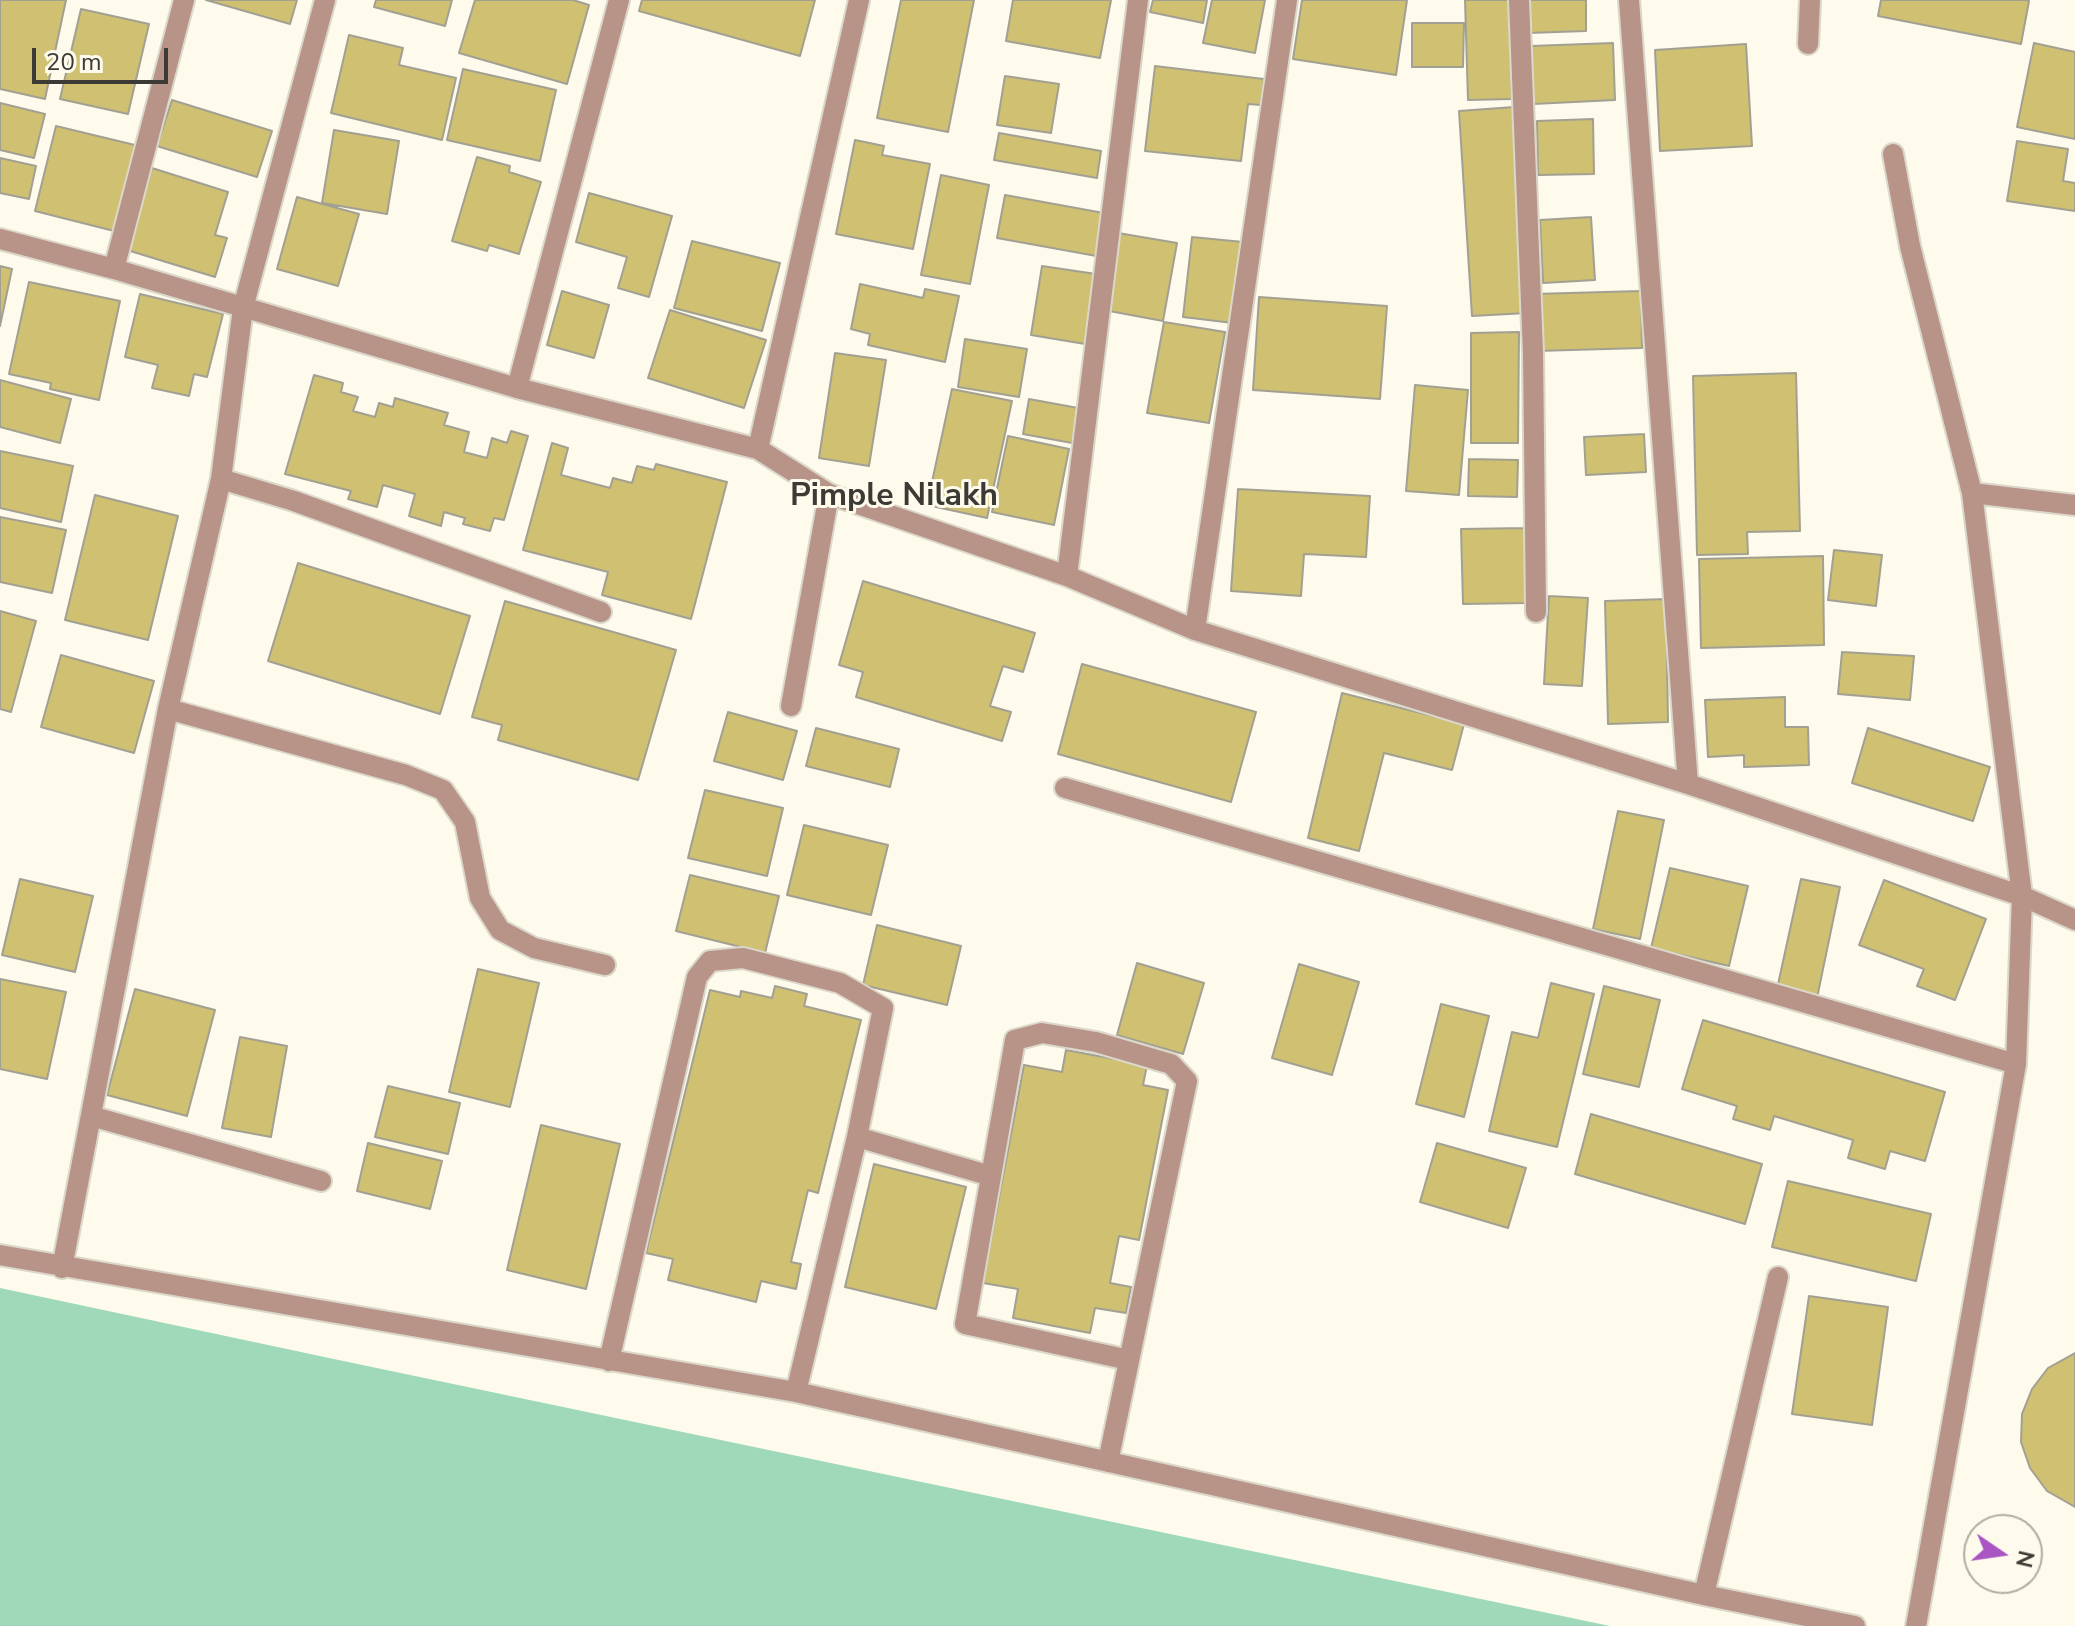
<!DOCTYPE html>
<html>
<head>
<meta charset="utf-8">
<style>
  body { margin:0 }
  #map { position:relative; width:2075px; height:1626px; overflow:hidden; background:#fefbec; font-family:"Nunito Sans",sans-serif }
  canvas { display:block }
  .north { position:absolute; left:1963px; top:1514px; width:80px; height:80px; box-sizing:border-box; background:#fefbec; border:2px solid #b0aea2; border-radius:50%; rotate:103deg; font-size:22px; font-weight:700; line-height:32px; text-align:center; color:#3b3a34 }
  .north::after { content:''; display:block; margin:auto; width:28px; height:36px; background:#a955c3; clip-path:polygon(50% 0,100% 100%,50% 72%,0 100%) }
  .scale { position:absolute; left:32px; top:48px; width:136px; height:36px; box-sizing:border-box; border:4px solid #3b3a34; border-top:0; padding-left:10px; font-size:24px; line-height:28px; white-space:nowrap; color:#3b3a34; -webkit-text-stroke:6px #fefbec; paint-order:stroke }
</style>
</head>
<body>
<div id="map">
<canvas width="2075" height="1626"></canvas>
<div class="north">N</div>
<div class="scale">20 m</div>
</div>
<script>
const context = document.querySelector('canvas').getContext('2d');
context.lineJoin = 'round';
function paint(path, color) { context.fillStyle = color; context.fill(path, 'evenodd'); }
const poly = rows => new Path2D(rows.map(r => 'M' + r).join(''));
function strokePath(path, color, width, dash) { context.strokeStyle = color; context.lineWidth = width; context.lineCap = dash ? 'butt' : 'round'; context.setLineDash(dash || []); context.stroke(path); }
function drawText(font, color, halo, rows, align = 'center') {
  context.font = font + ' "Nunito Sans",sans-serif'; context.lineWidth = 6; context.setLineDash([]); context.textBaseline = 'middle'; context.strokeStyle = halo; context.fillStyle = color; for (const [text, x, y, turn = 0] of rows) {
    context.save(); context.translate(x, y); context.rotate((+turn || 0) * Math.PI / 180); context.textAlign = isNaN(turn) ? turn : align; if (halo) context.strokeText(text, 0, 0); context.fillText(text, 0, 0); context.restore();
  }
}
paint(poly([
  [0,1288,348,1362,1610,1626,0,1626]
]), '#9fd9ba');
const building = poly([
  [0,0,66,0,45,99,0,89,0,0],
  [206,0,297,0,290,24,206,0],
  [376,0,452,0,445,26,374,7,376,0],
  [475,0,573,0,589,5,567,84,459,53,475,0],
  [642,0,815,0,800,56,639,11,642,0],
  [901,0,974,0,948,132,877,118,901,0],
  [1013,0,1111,0,1100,58,1006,41,1013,0],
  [1153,0,1207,0,1203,23,1150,12,1153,0],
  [1212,0,1265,0,1255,53,1203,43,1212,0],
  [1302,0,1407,0,1396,75,1293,59,1302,0],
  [1465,0,1509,0,1512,99,1468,100,1465,0],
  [1527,0,1586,0,1586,31,1528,33,1527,0],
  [1881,0,2026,0,2029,1,2021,44,1878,16,1881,0],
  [81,9,149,24,128,114,60,99,81,9],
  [1412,23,1464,23,1463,67,1412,67,1412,23],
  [349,35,403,48,399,65,456,78,442,140,331,113,349,35],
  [1613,43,1615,100,1533,104,1531,46,1613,43],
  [2034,43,2075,52,2075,139,2017,127,2034,43],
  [1746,44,1752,146,1660,151,1655,50,1746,44],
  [1155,66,1264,79,1261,105,1248,104,1241,161,1145,151,1155,66],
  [463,69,556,90,540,161,447,140,463,69],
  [1005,76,1059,84,1051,133,997,125,1005,76],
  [172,100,272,131,257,177,157,146,172,100],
  [0,103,45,114,34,158,0,150,0,103],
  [1514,107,1527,313,1472,316,1459,111,1514,107],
  [1593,119,1594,174,1538,175,1537,121,1593,119],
  [56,126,139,146,118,232,35,211,56,126],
  [334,130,399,141,387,214,322,203,334,130],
  [999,133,1101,151,1097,178,994,160,999,133],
  [855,140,884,146,882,155,930,164,913,249,836,234,855,140],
  [2017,141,2068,149,2063,181,2075,183,2075,211,2007,201,2017,141],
  [477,157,510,166,509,172,541,182,519,254,489,245,487,251,452,241,477,157],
  [0,158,36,166,29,199,0,193,0,158],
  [152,168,228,192,215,235,227,238,215,277,127,250,152,168],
  [941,175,989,185,970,284,921,275,941,175],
  [589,193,672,216,649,297,618,288,627,257,576,242,589,193],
  [1005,195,1109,214,1102,257,997,238,1005,195],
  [297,197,359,214,338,286,277,269,297,197],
  [1591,217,1595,280,1543,283,1540,220,1591,217],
  [1118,233,1177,243,1163,321,1104,310,1118,233],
  [1192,237,1243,242,1233,323,1183,317,1192,237],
  [692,241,780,263,762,331,674,308,692,241],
  [0,266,12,269,0,326,0,266],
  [1042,266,1096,274,1085,344,1031,335,1042,266],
  [29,282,120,301,99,400,50,389,51,383,9,374,29,282],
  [860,284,923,298,925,289,959,296,945,362,868,345,870,334,851,329,860,284],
  [562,291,609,305,594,358,547,345,562,291],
  [1641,291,1642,348,1536,351,1534,294,1641,291],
  [140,294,223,314,207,377,194,374,189,396,152,388,158,365,125,357,140,294],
  [1259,297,1387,306,1380,399,1253,390,1259,297],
  [670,310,766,340,744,408,648,378,670,310],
  [1164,322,1225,332,1209,423,1147,413,1164,322],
  [1519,332,1518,443,1471,443,1471,333,1519,332],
  [965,339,1027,349,1019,397,958,387,965,339],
  [835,353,886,360,869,466,819,458,835,353],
  [1796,373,1800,531,1747,532,1748,554,1697,555,1693,376,1796,373],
  [314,375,343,383,341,392,358,397,353,411,375,417,379,403,393,407,395,398,448,413,444,425,469,432,464,452,487,458,492,438,507,443,511,431,528,436,504,520,494,518,490,531,463,524,465,518,444,512,441,526,409,516,415,494,383,485,377,507,348,499,351,491,285,474,314,375],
  [0,380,71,399,60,443,0,427,0,380],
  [1415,385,1468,390,1459,495,1406,491,1415,385],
  [952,389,1012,401,987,518,927,505,952,389],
  [1029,399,1078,408,1072,443,1023,434,1029,399],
  [1644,434,1646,472,1586,475,1584,437,1644,434],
  [1008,436,1069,449,1054,525,992,512,1008,436],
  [552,443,568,448,561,475,610,488,613,478,632,483,637,466,654,470,656,464,727,482,691,619,602,595,608,572,523,550,552,443],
  [0,451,73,466,61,522,0,508,0,451],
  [1469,459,1518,460,1517,497,1468,496,1469,459],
  [1238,489,1370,496,1366,557,1304,554,1301,596,1231,591,1238,489],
  [95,495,178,516,148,640,65,620,95,495],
  [0,517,66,530,52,593,0,582,0,517],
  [1526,528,1528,603,1463,604,1461,529,1526,528],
  [1834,550,1882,555,1876,606,1828,600,1834,550],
  [1823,556,1824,645,1701,648,1699,559,1823,556],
  [298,563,470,616,440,714,268,661,298,563],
  [863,581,1035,633,1023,672,1003,666,990,706,1011,712,1002,741,856,697,863,672,839,665,863,581],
  [1549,596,1588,598,1582,686,1544,684,1549,596],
  [1666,599,1668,722,1608,724,1605,601,1666,599],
  [505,601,676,650,638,780,498,740,502,725,472,717,505,601],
  [0,611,36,621,11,712,0,709,0,611],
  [1842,652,1914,656,1910,700,1838,694,1842,652],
  [61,655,154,681,134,753,41,727,61,655],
  [1082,664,1256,712,1231,802,1058,754,1082,664],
  [1342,693,1464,724,1452,770,1384,753,1359,851,1308,838,1342,693],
  [1785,697,1785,727,1808,727,1809,765,1744,767,1744,755,1708,757,1705,700,1785,697],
  [728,712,797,731,783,780,714,761,728,712],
  [816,728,899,749,890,787,806,766,816,728],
  [1868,728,1990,767,1973,821,1852,783,1868,728],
  [705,790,783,808,767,876,688,858,705,790],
  [1618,811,1664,820,1640,939,1593,929,1618,811],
  [804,825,888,845,871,915,787,895,804,825],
  [1670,868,1748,886,1729,966,1651,948,1670,868],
  [690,875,779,896,765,953,676,931,690,875],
  [20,879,93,896,75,972,2,955,20,879],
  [1801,879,1840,887,1817,998,1777,989,1801,879],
  [1884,880,1986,919,1955,1000,1917,986,1924,969,1859,945,1884,880],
  [877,925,961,946,947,1005,863,985,877,925],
  [1137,963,1204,983,1183,1054,1117,1035,1137,963],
  [1299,964,1359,982,1332,1075,1272,1058,1299,964],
  [478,969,539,983,510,1107,449,1092,478,969],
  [0,979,66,992,47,1079,0,1069,0,979],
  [1551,983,1594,994,1557,1147,1489,1131,1512,1032,1538,1038,1551,983],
  [775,986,807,994,804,1006,861,1020,818,1193,808,1190,791,1262,801,1264,796,1289,761,1281,756,1302,668,1280,673,1259,646,1253,710,990,740,997,741,991,772,998,775,986],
  [1604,986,1660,1000,1639,1087,1583,1074,1604,986],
  [135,989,215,1010,187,1116,107,1095,135,989],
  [1441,1004,1489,1016,1464,1117,1416,1104,1441,1004],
  [1703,1020,1945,1092,1925,1161,1890,1151,1885,1169,1848,1158,1853,1140,1774,1116,1770,1130,1733,1119,1737,1106,1682,1089,1703,1020],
  [240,1037,287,1046,271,1137,222,1128,240,1037],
  [1066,1050,1147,1065,1143,1085,1168,1090,1139,1240,1119,1236,1110,1283,1131,1287,1126,1313,1095,1308,1090,1333,1013,1318,1018,1289,983,1283,1024,1065,1062,1072,1066,1050],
  [388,1086,460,1103,448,1154,375,1137,388,1086],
  [1591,1114,1762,1164,1745,1224,1575,1174,1591,1114],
  [541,1125,620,1144,586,1289,507,1270,541,1125],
  [368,1143,442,1161,430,1209,357,1191,368,1143],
  [1437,1143,1526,1168,1508,1228,1420,1202,1437,1143],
  [874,1164,966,1187,936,1309,845,1287,874,1164],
  [1788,1181,1931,1214,1916,1281,1772,1247,1788,1181],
  [1809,1296,1888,1307,1872,1425,1792,1414,1809,1296],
  [2075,1353,2075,1507,2047,1491,2030,1468,2021,1442,2022,1414,2032,1389,2048,1368,2075,1353]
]);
paint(building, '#cfc171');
strokePath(building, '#a2a092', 2);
const minor = poly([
  [1519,0,1533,353,1536,612],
  [1629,0,1688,784],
  [1808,44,1810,0],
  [1893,154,1910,246,1972,493,2022,896,2016,1064,1916,1626],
  [0,239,114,269,517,388,758,449,829,494,1067,576,1195,630,1688,784,2022,896,2075,920],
  [114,269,184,0],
  [517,388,619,0],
  [758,449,859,0],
  [221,479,294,501,601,612],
  [1972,493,2075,505],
  [1067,576,1138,0],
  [1195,630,1287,0],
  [791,706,829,494],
  [168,709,406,775,443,790,465,822,480,898,500,930,534,948,605,965],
  [1065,788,2016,1064],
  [91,1116,321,1181],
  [857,1137,991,1176],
  [0,1255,796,1392,1704,1595,1855,1626],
  [62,1268,168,709,221,479,243,308,325,0],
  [609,1361,697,977,710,961,743,958,840,983,883,1008,857,1137,796,1392],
  [1108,1462,1187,1081,1171,1064,1096,1042,1042,1033,1015,1040,965,1324,1129,1360],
  [1704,1595,1778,1277]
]);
strokePath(minor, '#dbd8cb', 24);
strokePath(minor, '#b79487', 20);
drawText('bold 32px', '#3b3a34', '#fefbec', [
  ["Pimple Nilakh",894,497]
]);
</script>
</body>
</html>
